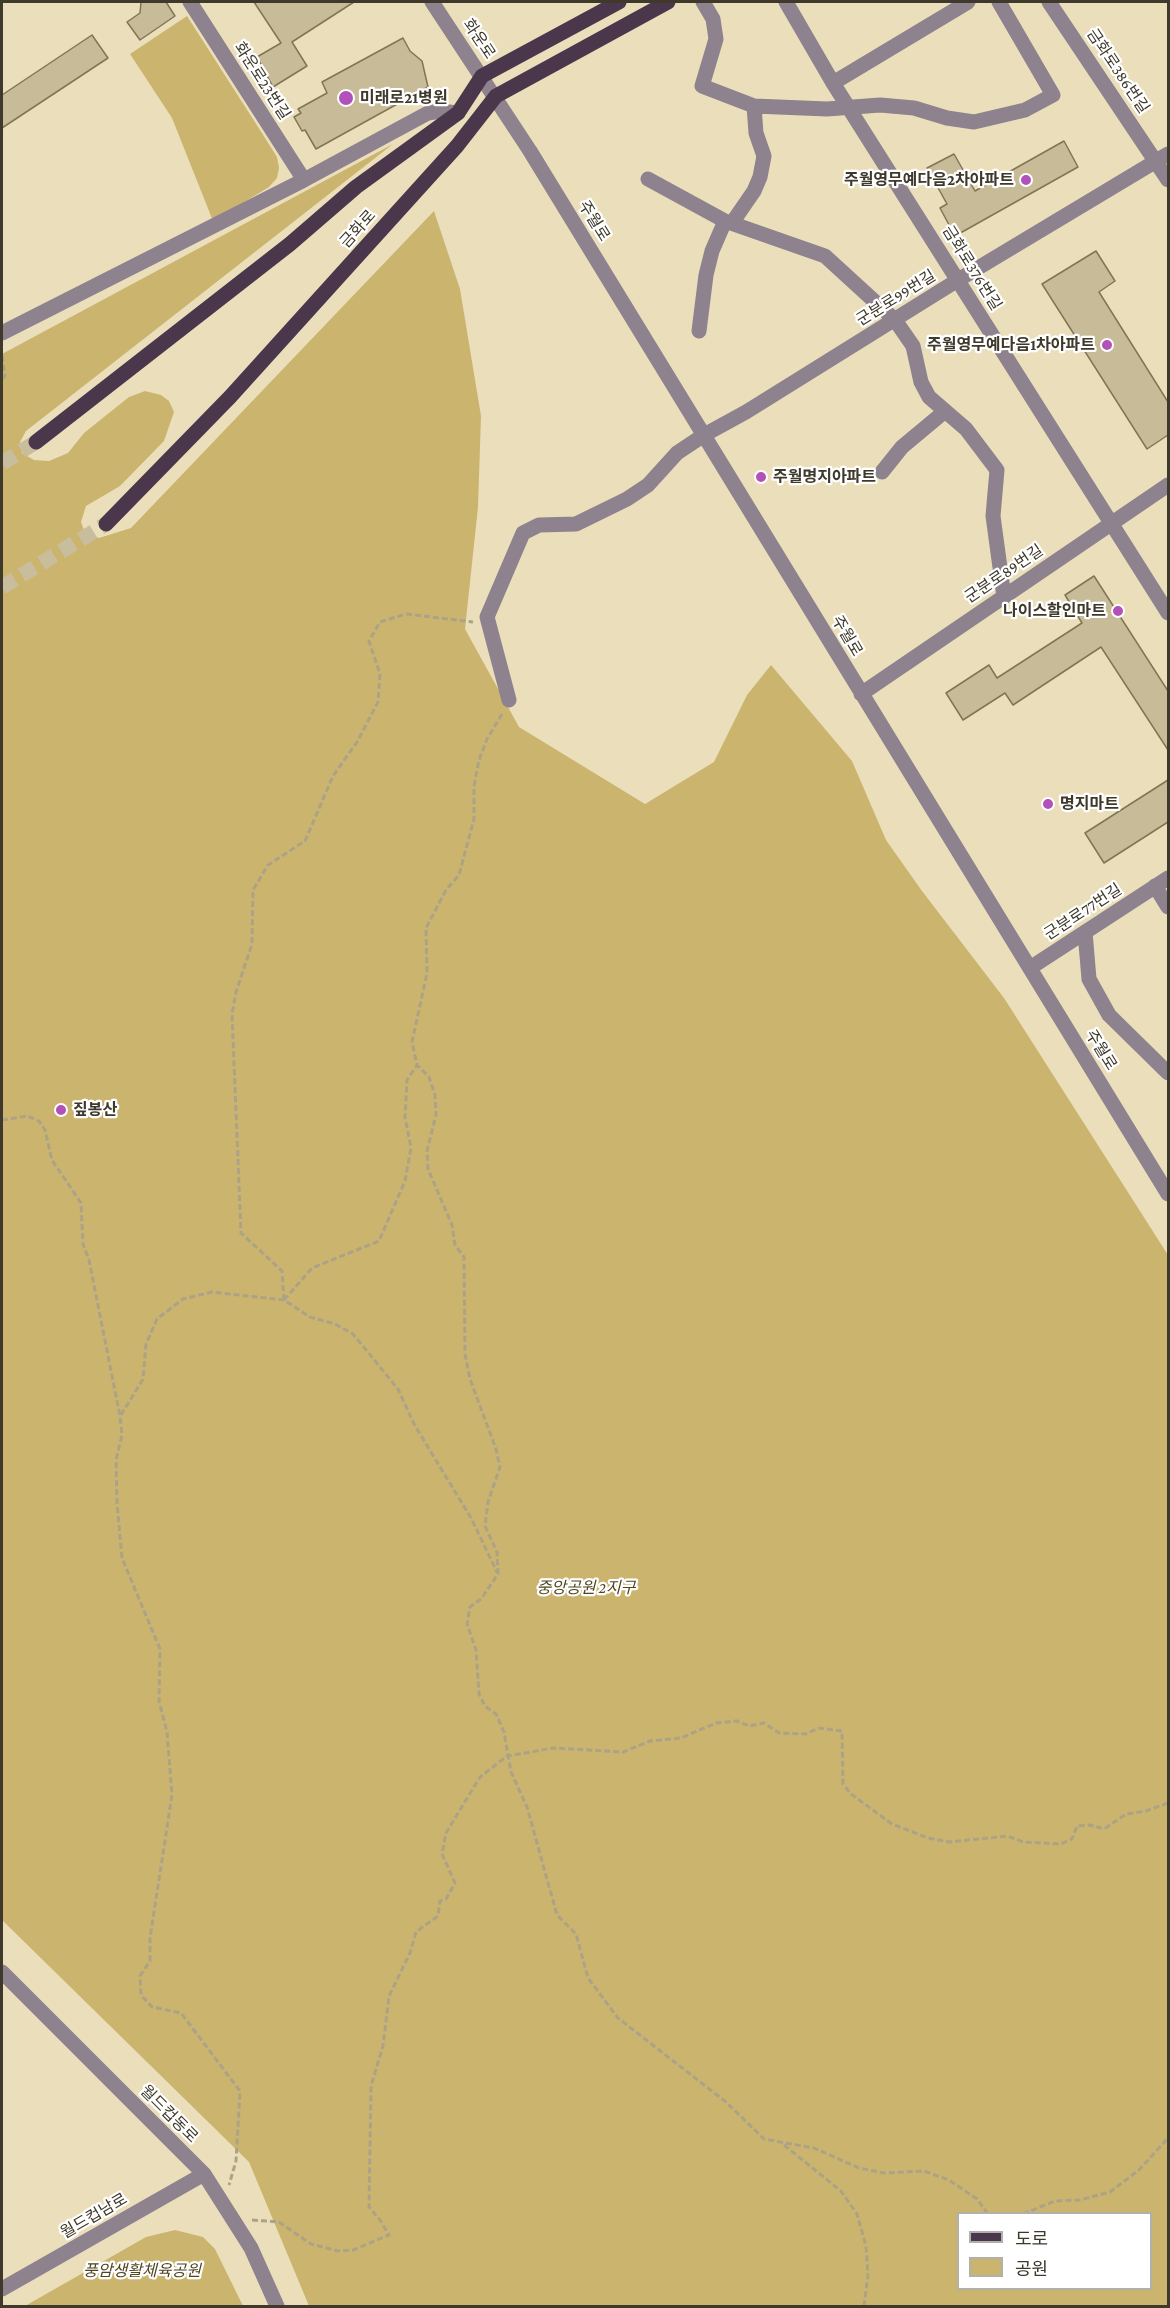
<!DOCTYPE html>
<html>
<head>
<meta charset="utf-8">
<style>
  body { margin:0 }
  #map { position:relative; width:1170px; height:2308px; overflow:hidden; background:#ebdfbb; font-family:"Crimson Pro","Noto Sans KR",serif }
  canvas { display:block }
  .frame { position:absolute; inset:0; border:3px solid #3e392b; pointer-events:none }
  .legend { position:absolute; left:957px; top:2212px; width:195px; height:78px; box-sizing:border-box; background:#fff; border:2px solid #b2b0aa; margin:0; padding:8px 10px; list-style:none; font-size:18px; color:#3e392b }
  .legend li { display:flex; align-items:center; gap:12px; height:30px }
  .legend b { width:30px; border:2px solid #b2b0aa }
</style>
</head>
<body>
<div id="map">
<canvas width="1170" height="2308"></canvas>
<div class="frame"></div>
<ul class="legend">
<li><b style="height:8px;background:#4a374b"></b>도로</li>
<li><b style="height:16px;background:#cbb46e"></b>공원</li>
</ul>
</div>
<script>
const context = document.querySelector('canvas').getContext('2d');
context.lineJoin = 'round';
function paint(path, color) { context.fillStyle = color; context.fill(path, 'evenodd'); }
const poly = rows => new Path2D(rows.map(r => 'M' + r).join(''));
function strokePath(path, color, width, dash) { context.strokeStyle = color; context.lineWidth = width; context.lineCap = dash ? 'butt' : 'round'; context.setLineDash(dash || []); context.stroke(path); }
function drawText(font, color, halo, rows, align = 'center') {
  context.font = font + ' "Crimson Pro","Noto Sans KR",serif'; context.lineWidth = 4.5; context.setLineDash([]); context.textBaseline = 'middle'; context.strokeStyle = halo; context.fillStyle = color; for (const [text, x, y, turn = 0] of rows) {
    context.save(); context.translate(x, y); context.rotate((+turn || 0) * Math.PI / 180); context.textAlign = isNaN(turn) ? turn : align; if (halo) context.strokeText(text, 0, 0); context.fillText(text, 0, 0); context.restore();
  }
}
paint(poly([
  [187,16,260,130,277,157,279,168,277,178,269,187,213,221,172,118,130,54],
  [393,144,26,431,20,442,22,453,34,460,49,461,68,453,84,433,129,397,145,391,161,395,169,401,174,412,164,441,120,486,86,506,81,522,85,533,99,538,131,528,434,211,460,289,481,416,478,507,465,629,519,727,645,804,714,762,747,695,771,665,852,761,886,840,922,891,1004,998,1168,1255,1168,2306,309,2306,249,2162,2,1920,2,354],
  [958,2214,1150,2214,1150,2288,958,2288],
  [175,2230,203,2237,215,2249,243,2306,25,2306,146,2237]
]), '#cbb46e');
const building = poly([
  [141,2,166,2,175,16,140,40,127,22,140,13,141,2],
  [254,2,354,2,292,42,307,66,273,87,257,57,281,43,254,2],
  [92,35,108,58,2,128,2,95,92,35],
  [403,38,410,51,422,61,428,87,316,149,305,130,302,131,294,117,301,113,298,109,327,93,322,82,403,38],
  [1064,141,1078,167,955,236,940,208,947,204,927,168,954,154,975,191,1064,141],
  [1096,251,1115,281,1099,292,1168,402,1168,435,1147,449,1042,284,1096,251],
  [1094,576,1168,691,1168,750,1101,647,1013,705,1005,693,963,720,946,693,989,665,997,678,1082,623,1065,595,1094,576],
  [1168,780,1168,822,1104,863,1085,833,1168,780]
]);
paint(building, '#c7bb98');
strokePath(building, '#807554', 1.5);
strokePath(poly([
  [2,463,36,442],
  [2,587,106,524]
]), '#c8be9e', 15, [15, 8]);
strokePath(poly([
  [2,356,5,376,2,379],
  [502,714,487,739,479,760,474,786,474,819,459,875,446,890,426,928,427,973,412,1042,417,1065,429,1077,435,1095,436,1115,427,1151,428,1169,452,1225,455,1245,464,1257,465,1354,470,1379,496,1449,500,1467,488,1502,485,1526,497,1552,498,1574,481,1599,470,1607,467,1624,476,1650,479,1694,485,1706,496,1714,504,1732,511,1772,527,1807,557,1915,576,1934,588,1978,618,2018,726,2102,764,2139,814,2148,859,2168,884,2173,924,2171,949,2180,977,2199,988,2214],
  [2,1120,28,1116,39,1121,45,1130,52,1160,81,1203,83,1244,89,1260,120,1416,122,1435,116,1460,117,1503,122,1558,160,1649,159,1701,167,1732,172,1795,150,1938,150,1961,140,1976,141,1995,152,2007,181,2013,240,2091,236,2161,229,2185],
  [284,1300,282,1271,241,1233,232,1014,236,992,252,944,253,890,268,865,305,841,333,776,357,742,378,702,380,674,369,641,380,622,406,614,473,622],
  [284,1300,312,1268,379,1241,405,1181,411,1148,405,1117,407,1080,417,1065],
  [121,1415,143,1379,146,1344,157,1319,183,1299,212,1292,284,1300,310,1317,335,1324,353,1334,398,1389,414,1424,471,1518,497,1572],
  [784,2145,841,2191,857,2214,866,2246,868,2276,864,2306],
  [1023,2214,1055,2201,1080,2200,1110,2192,1139,2170,1168,2138],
  [252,2220,279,2222,311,2244,338,2251,353,2250,389,2235,380,2220,369,2207,371,2086,383,2046,389,1996,410,1953,416,1932,438,1916,440,1901,446,1899,455,1883,442,1854,446,1833,480,1777,507,1756,554,1748,623,1752,650,1741,681,1738,716,1723,737,1721,749,1726,764,1723,779,1733,806,1734,819,1728,842,1731,843,1784,851,1794,892,1824,928,1838,949,1842,1008,1836,1023,1842,1061,1844,1072,1839,1077,1826,1090,1825,1104,1829,1126,1814,1146,1811,1168,1803]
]), '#aca387', 3, [6, 3]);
strokePath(poly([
  [190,2,304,180],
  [432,2,530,151,1168,1194],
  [703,2,713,19,716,39,702,86,754,106,827,109,880,105,914,108,947,118,974,122,1025,110,1053,95,999,2],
  [786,2,833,83,1168,613],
  [1049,2,1168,180],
  [833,83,968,2],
  [648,179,725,221,825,256,895,320,913,346,921,382,929,397,966,429,997,470,993,516,1004,597],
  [732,223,754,191,760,177,764,156,756,133,754,106],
  [699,331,706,275,712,251,725,221],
  [2,333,304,180,428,113,440,111,458,113],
  [882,472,902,447,944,412],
  [861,694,1168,485],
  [509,700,487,617,523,533,539,525,576,524,627,499,648,485,677,453,704,435,746,412,958,280,1168,154],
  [1155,886,1168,907],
  [1085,932,1089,979,1109,1015,1168,1073],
  [1030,968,1168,878],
  [2,1972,204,2174,251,2248,277,2306],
  [2,2289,204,2174]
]), '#8d828e', 15);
strokePath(poly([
  [36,442,290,244,356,187,458,113,482,76,619,2],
  [106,524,230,397,457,146,496,96,668,2]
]), '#4a374b', 15);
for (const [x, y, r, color] of [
  [346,98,8,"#b251b9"],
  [1026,180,6,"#b251b9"],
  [1107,345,6,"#b251b9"],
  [761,477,6,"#b251b9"],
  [1118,611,6,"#b251b9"],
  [1048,804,6,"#b251b9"],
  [61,1110,6,"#b251b9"]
]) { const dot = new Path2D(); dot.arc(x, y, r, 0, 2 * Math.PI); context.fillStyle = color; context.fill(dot); strokePath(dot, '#fff', 2); }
drawText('16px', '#3e392b', '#fff', [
  ["화운로",479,39,56],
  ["금화로386번길",1118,71,56],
  ["화운로23번길",262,81,57],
  ["주월로",594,221,58],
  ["금화로",358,229,-48],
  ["금화로376번길",972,268,58],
  ["군분로99번길",896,298,-32],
  ["군분로89번길",1004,574,-34],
  ["주월로",847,636,59],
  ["군분로77번길",1083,912,-33],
  ["주월로",1101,1050,58],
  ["월드컵동로",169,2114,45],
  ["월드컵남로",94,2216,-30]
]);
drawText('bold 16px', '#3e392b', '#fff', [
  ["미래로21병원",360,98],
  ["주월영무예다음2차아파트",1014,180,"right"],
  ["주월영무예다음1차아파트",1095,345,"right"],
  ["주월명지아파트",773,477],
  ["나이스할인마트",1106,611,"right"],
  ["명지마트",1060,804],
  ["짚봉산",73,1110]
], 'left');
drawText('italic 16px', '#514520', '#fff', [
  ["중앙공원 2지구",586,1588],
  ["풍암생활체육공원",142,2271]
]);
</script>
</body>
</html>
